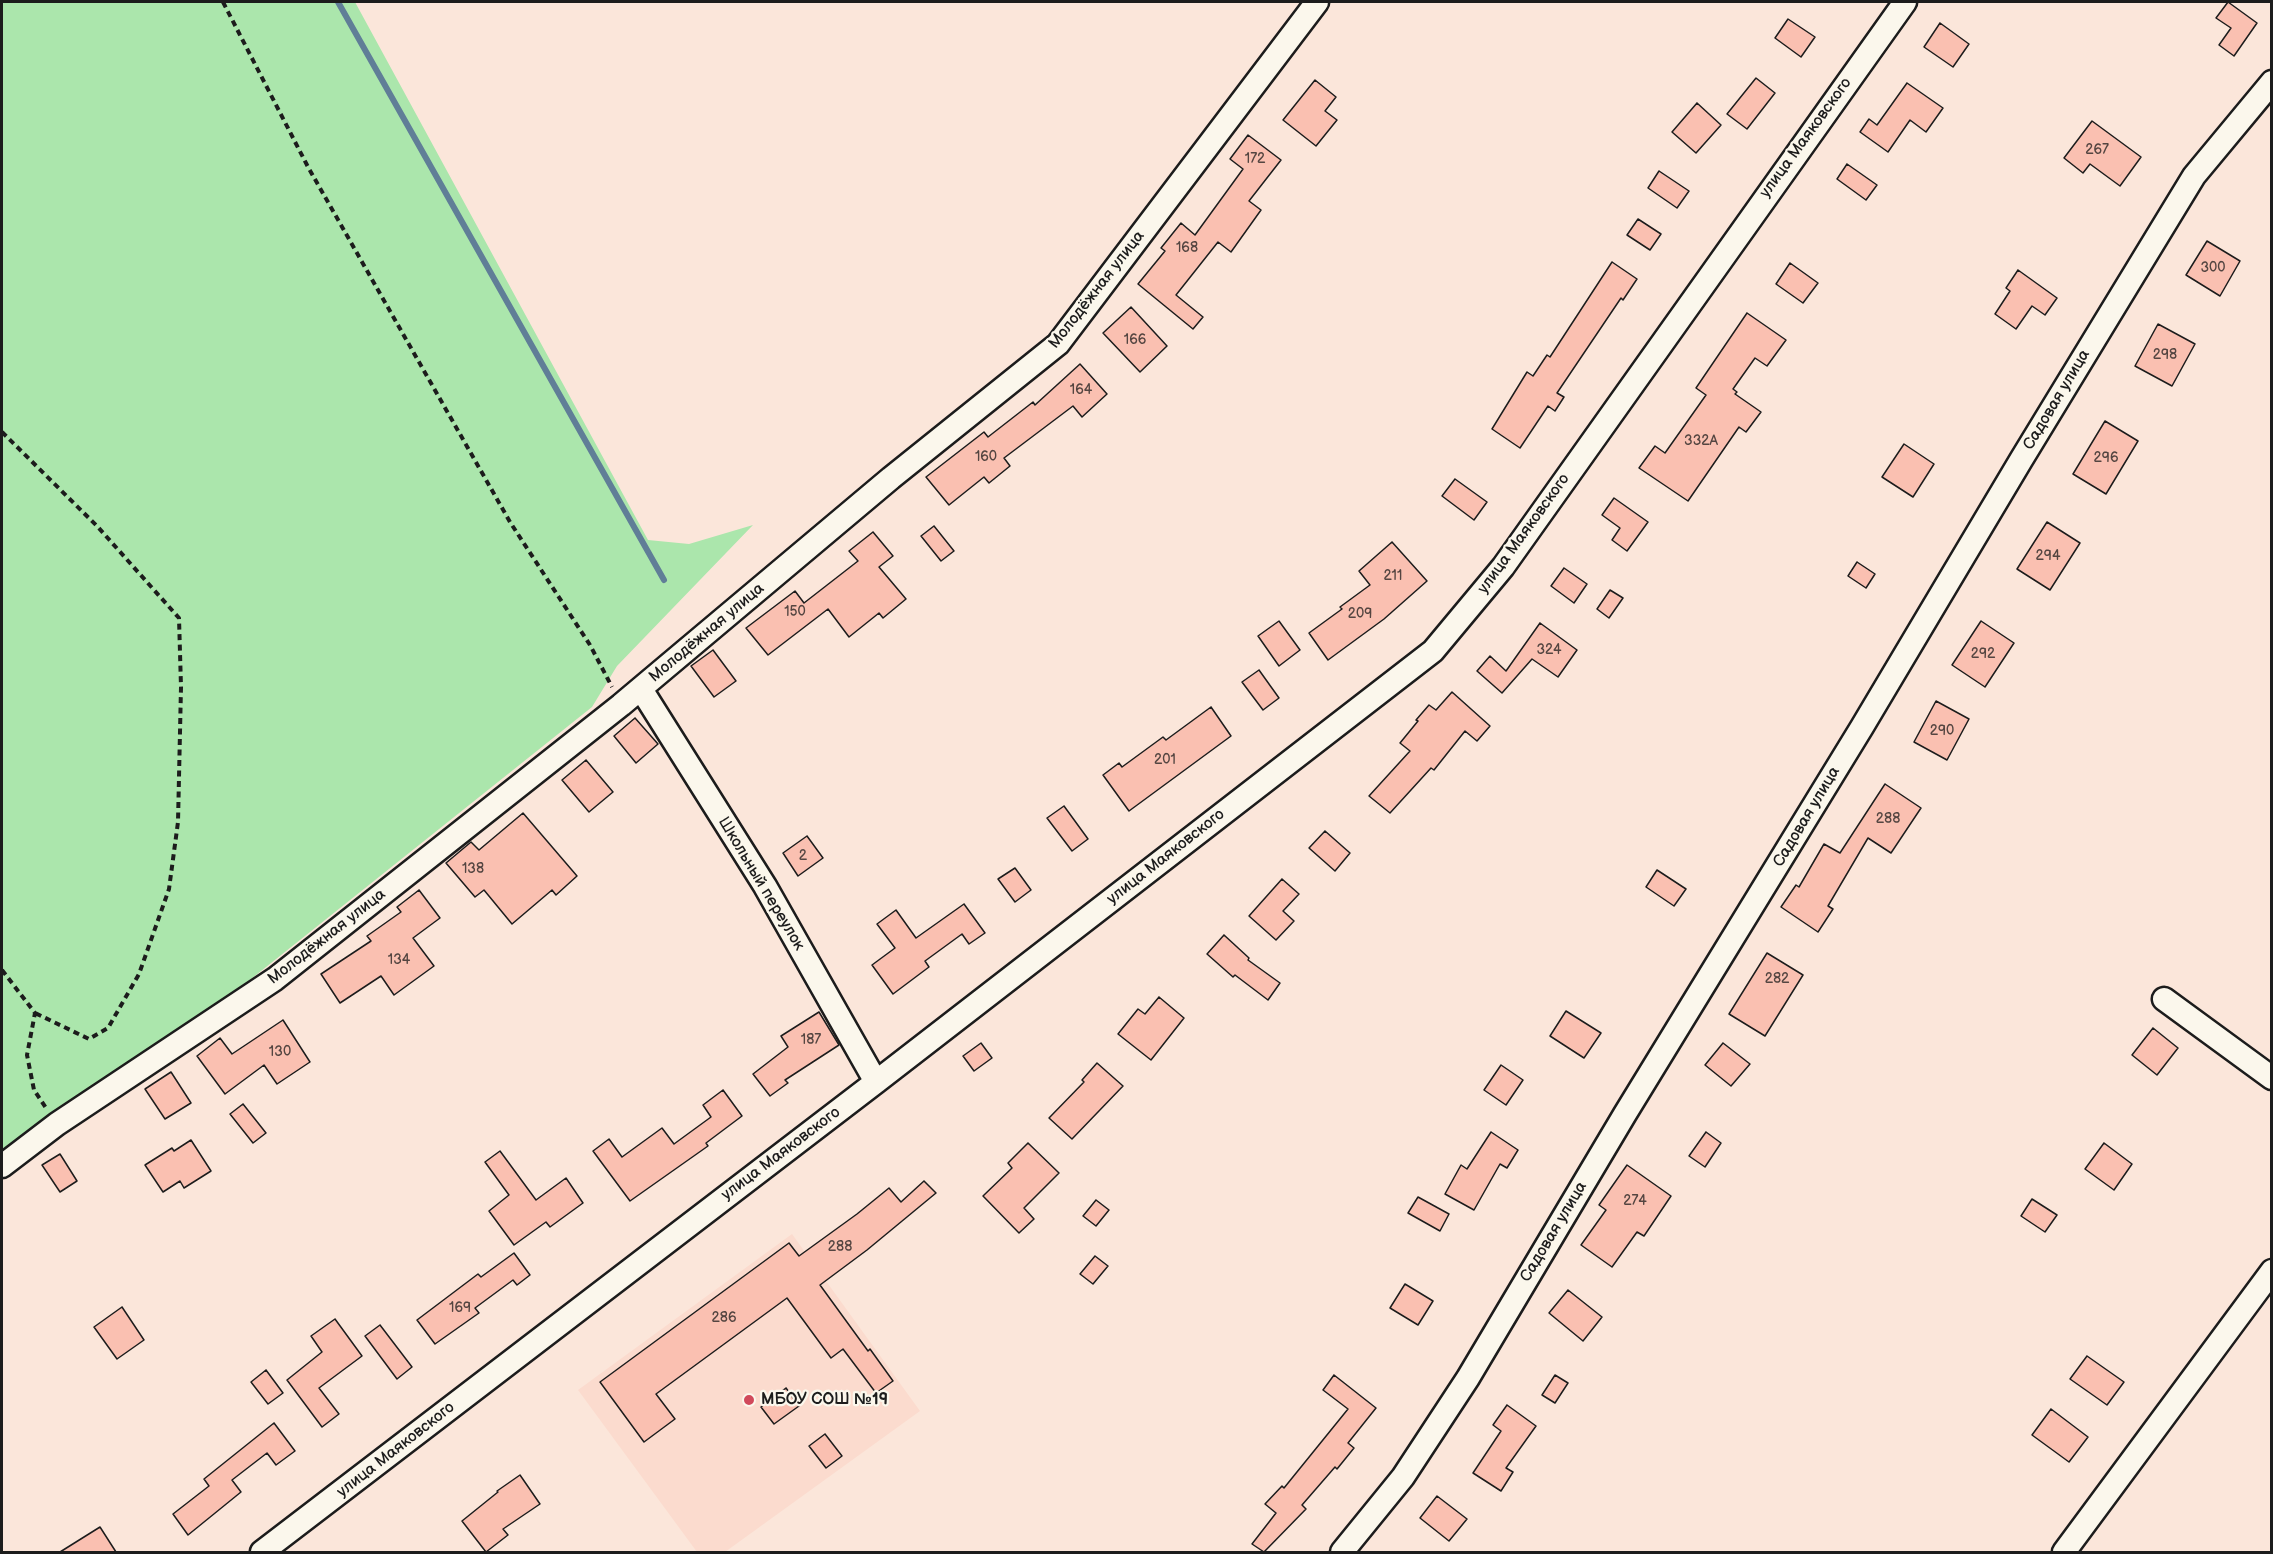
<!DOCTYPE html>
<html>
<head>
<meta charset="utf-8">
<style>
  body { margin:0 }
  #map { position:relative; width:2273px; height:1554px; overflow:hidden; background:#fbe6da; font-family:"Balsamiq Sans",sans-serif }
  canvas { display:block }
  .frame { position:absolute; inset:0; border:3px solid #1c1c1c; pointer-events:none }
</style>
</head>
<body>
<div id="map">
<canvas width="2273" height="1554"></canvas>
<div class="frame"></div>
</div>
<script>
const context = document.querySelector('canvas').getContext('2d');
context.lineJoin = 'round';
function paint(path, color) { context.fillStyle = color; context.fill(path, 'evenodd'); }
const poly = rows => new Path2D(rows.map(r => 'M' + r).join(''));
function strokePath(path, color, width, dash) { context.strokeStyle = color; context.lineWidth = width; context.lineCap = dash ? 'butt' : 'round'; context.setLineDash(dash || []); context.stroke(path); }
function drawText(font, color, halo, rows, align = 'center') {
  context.font = font + ' "Balsamiq Sans",sans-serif'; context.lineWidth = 4.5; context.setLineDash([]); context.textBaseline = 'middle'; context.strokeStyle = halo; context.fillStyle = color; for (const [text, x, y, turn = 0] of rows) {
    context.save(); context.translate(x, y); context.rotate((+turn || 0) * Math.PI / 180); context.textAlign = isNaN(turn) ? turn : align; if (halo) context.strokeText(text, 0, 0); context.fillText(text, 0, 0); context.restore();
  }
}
paint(poly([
  [792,1234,920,1411,725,1552,697,1552,578,1390]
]), '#fbdbce');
paint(poly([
  [2,2,355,2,648,540,689,544,753,525,617,666,592,707,241,987,2,1154]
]), '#abe6ac');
strokePath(poly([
  [338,2,664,580]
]), '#607e97', 6);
const building = poly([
  [2228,2,2257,23,2234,56,2219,45,2231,28,2216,18,2228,2],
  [1788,19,1815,37,1801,57,1775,38,1788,19],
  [1940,23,1969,44,1953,67,1924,47,1940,23],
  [1756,78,1775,93,1747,129,1727,114,1756,78],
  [1315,80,1336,97,1325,111,1337,120,1316,146,1283,120,1315,80],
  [1907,83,1943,108,1926,132,1910,120,1888,152,1860,132,1869,119,1877,125,1907,83],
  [1697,103,1721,125,1696,153,1672,132,1697,103],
  [2092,121,2141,157,2120,186,2090,164,2083,173,2064,158,2092,121],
  [1248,135,1281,160,1249,201,1261,210,1231,252,1218,242,1176,295,1203,317,1193,329,1138,284,1165,251,1161,248,1181,223,1195,235,1243,169,1230,159,1248,135],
  [1847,164,1877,185,1866,200,1837,179,1847,164],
  [1659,171,1689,191,1677,208,1648,188,1659,171],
  [1638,219,1661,234,1650,250,1627,235,1638,219],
  [2207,241,2240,261,2220,296,2186,275,2207,241],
  [1612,262,1637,279,1623,300,1621,298,1557,393,1564,397,1555,411,1548,406,1520,448,1492,429,1527,372,1533,376,1547,355,1550,357,1612,262],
  [1790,263,1818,283,1803,303,1776,284,1790,263],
  [2018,270,2057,298,2045,315,2032,306,2016,329,1995,314,2010,291,2006,288,2018,270],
  [1131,307,1167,346,1140,372,1103,333,1131,307],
  [1747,313,1786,340,1767,366,1755,358,1733,389,1737,392,1735,394,1761,412,1746,432,1739,427,1688,501,1639,468,1655,446,1665,453,1706,395,1696,388,1747,313],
  [2158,324,2195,344,2172,386,2135,366,2158,324],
  [1080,364,1107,394,1082,417,1073,406,1004,458,1010,466,989,483,984,477,949,505,926,477,984,432,988,437,1033,402,1035,405,1080,364],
  [2105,421,2138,441,2106,494,2073,474,2105,421],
  [1904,444,1934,464,1913,497,1882,477,1904,444],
  [1455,479,1487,502,1474,520,1442,496,1455,479],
  [1614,498,1648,522,1627,551,1612,540,1620,528,1602,515,1614,498],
  [2047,522,2080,543,2050,590,2017,569,2047,522],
  [934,526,954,551,941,561,921,536,934,526],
  [873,532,893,556,879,567,906,599,883,618,879,613,849,637,828,609,768,655,746,628,795,591,804,603,858,561,849,551,873,532],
  [1392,542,1427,581,1384,619,1328,660,1309,633,1342,609,1340,607,1370,585,1359,571,1392,542],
  [1857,562,1875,574,1866,588,1848,576,1857,562],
  [1564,568,1587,584,1574,603,1551,586,1564,568],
  [1610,590,1623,598,1609,618,1597,609,1610,590],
  [1279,621,1300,650,1279,666,1258,636,1279,621],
  [1981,621,2014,643,1985,687,1952,665,1981,621],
  [1540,623,1577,650,1558,677,1532,659,1502,693,1477,671,1490,656,1506,671,1540,623],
  [713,650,736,681,714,697,691,666,713,650],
  [1259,670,1279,698,1263,710,1242,682,1259,670],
  [1452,692,1490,726,1477,741,1465,731,1434,770,1431,768,1390,813,1369,796,1410,751,1400,743,1418,721,1416,720,1429,705,1436,710,1452,692],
  [1936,701,1969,719,1947,760,1914,742,1936,701],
  [1211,707,1231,736,1129,811,1103,775,1119,763,1122,767,1163,737,1166,740,1211,707],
  [635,718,658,744,636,763,614,736,635,718],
  [586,760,613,792,589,812,562,780,586,760],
  [1885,784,1921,808,1891,853,1868,838,1828,906,1833,909,1818,932,1781,907,1796,885,1799,887,1824,844,1840,853,1885,784],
  [1064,806,1088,839,1072,851,1047,818,1064,806],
  [523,813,577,876,556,895,552,890,512,924,484,890,475,897,446,863,471,842,479,850,523,813],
  [1325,831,1350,853,1335,871,1309,848,1325,831],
  [807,836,823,858,798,876,783,853,807,836],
  [1015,868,1031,890,1015,902,998,879,1015,868],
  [1657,870,1686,889,1674,906,1646,887,1657,870],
  [1282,879,1299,894,1283,911,1294,921,1276,940,1249,916,1282,879],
  [419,890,440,918,413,938,434,966,394,995,381,976,340,1003,321,974,371,941,367,936,401,912,397,907,419,890],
  [964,904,985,933,969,944,962,934,925,961,929,967,893,994,872,965,895,948,877,924,896,910,916,938,964,904],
  [1224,935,1249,958,1248,960,1280,983,1268,1000,1235,975,1233,977,1207,954,1224,935],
  [1767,953,1803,975,1765,1036,1729,1014,1767,953],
  [1159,997,1184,1018,1151,1060,1118,1034,1138,1009,1145,1014,1159,997],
  [1566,1011,1601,1033,1584,1058,1550,1036,1566,1011],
  [819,1012,839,1045,785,1080,788,1083,770,1096,753,1074,788,1047,781,1036,819,1012],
  [283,1020,310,1062,277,1084,264,1065,225,1094,197,1056,220,1038,232,1054,283,1020],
  [2153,1028,2178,1048,2157,1075,2132,1055,2153,1028],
  [981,1043,992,1058,974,1071,963,1056,981,1043],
  [1723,1043,1750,1064,1731,1086,1705,1065,1723,1043],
  [1097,1063,1123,1086,1072,1139,1049,1118,1084,1082,1082,1080,1097,1063],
  [1501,1065,1523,1080,1506,1105,1484,1090,1501,1065],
  [171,1072,191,1103,165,1119,145,1089,171,1072],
  [723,1090,742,1116,706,1143,708,1146,630,1201,593,1151,609,1139,622,1157,662,1128,674,1144,711,1117,703,1105,723,1090],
  [243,1104,266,1133,253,1143,230,1114,243,1104],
  [1491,1132,1518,1150,1507,1168,1500,1164,1474,1210,1445,1194,1461,1165,1467,1169,1491,1132],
  [1706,1132,1721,1143,1705,1167,1689,1156,1706,1132],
  [191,1140,211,1171,184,1188,180,1181,163,1192,145,1165,172,1148,174,1151,191,1140],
  [1028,1143,1059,1173,1024,1208,1034,1219,1019,1233,983,1196,1012,1168,1008,1163,1028,1143],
  [2104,1143,2132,1164,2114,1190,2085,1169,2104,1143],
  [500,1151,536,1200,566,1178,583,1203,550,1227,546,1222,514,1245,489,1211,509,1195,485,1162,500,1151],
  [60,1154,77,1181,60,1192,42,1165,60,1154],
  [1627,1165,1671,1196,1644,1236,1637,1232,1612,1267,1581,1245,1606,1210,1599,1205,1627,1165],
  [924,1181,936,1193,867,1250,820,1285,868,1351,870,1349,893,1381,876,1393,843,1349,831,1358,787,1298,656,1394,675,1419,644,1442,600,1382,789,1243,799,1256,857,1214,889,1188,901,1202,924,1181],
  [1418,1197,1449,1214,1440,1231,1408,1213,1418,1197],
  [2032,1199,2057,1215,2045,1232,2021,1216,2032,1199],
  [1096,1200,1109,1210,1096,1226,1083,1216,1096,1200],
  [514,1253,530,1275,517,1285,513,1280,475,1308,479,1313,435,1344,417,1320,478,1274,481,1277,514,1253],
  [1095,1256,1108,1266,1093,1284,1080,1274,1095,1256],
  [1405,1284,1433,1301,1418,1325,1390,1308,1405,1284],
  [1568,1290,1602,1317,1583,1341,1549,1313,1568,1290],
  [122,1307,144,1340,117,1359,94,1327,122,1307],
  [335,1319,362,1356,319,1388,339,1414,322,1427,287,1380,322,1352,311,1336,335,1319],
  [380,1325,412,1367,397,1379,365,1336,380,1325],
  [2087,1356,2124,1382,2107,1405,2070,1379,2087,1356],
  [266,1370,283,1393,268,1404,251,1382,266,1370],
  [1334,1375,1376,1408,1348,1443,1354,1448,1337,1469,1335,1467,1302,1505,1306,1509,1264,1552,1252,1544,1276,1513,1265,1504,1282,1486,1284,1488,1348,1409,1323,1390,1334,1375],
  [1555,1375,1568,1383,1555,1403,1542,1395,1555,1375],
  [786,1388,799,1406,774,1424,761,1407,786,1388],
  [1507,1405,1536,1426,1506,1468,1513,1472,1501,1491,1473,1473,1501,1431,1493,1425,1507,1405],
  [2051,1409,2088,1437,2069,1462,2032,1435,2051,1409],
  [274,1423,295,1451,276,1465,267,1453,232,1480,241,1492,188,1535,173,1514,209,1486,204,1479,274,1423],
  [825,1434,842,1456,826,1468,809,1446,825,1434],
  [520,1475,540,1504,503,1529,508,1535,486,1552,462,1521,498,1492,497,1491,520,1475],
  [1437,1496,1467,1519,1449,1541,1420,1518,1437,1496],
  [100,1527,116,1552,60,1552,100,1527]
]);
paint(building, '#fac0b1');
strokePath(building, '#1c1c1c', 1.5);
const minor = poly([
  [641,689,765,886,876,1082],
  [2164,999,2272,1078],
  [2,1166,57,1124,275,979,621,705,891,478,1058,344,1317,2],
  [262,1552,876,1082,1433,651,1503,567,1905,2],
  [1342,1552,1403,1477,1468,1378,1625,1114,1862,727,2021,460,2194,176,2272,82],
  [2064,1552,2272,1271]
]);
strokePath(minor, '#1c1c1c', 27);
strokePath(poly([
  [223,2,308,167,510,522,590,645,612,687],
  [2,432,97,526,179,618,181,687,178,822,169,889,139,974,108,1028,89,1039,35,1013],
  [2,970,35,1013,27,1055,34,1090,46,1108]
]), '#1c1c1c', 4, [6, 4.5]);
strokePath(minor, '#fbf7ec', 22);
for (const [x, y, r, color] of [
  [749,1400,6,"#d1495b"]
]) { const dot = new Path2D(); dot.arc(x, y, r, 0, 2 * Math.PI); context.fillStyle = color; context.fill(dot); strokePath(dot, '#fbf7ec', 2); }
drawText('14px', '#544541', null, [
  ["267",2097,150],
  ["172",1255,159],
  ["168",1187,248],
  ["300",2213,268],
  ["166",1135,340],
  ["298",2165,355],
  ["164",1081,390],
  ["332А",1701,441],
  ["160",986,457],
  ["296",2106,458],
  ["294",2048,556],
  ["211",1393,576],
  ["150",795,612],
  ["209",1360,614],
  ["324",1549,650],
  ["292",1983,654],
  ["290",1942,731],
  ["201",1165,760],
  ["288",1888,819],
  ["2",803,856],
  ["138",473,869],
  ["134",399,960],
  ["282",1777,979],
  ["187",811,1040],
  ["130",280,1052],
  ["274",1635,1201],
  ["288",840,1247],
  ["169",460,1308],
  ["286",724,1318]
]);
drawText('16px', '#1c1c1c', '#fbf7ec', [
  ["улица Маяковского",1806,138,-54],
  ["Молодёжная улица",1097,290,-52],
  ["Садовая улица",2057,400,-59],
  ["улица Маяковского",1524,534,-54],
  ["Молодёжная улица",707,633,-40],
  ["Садовая улица",1807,817,-59],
  ["улица Маяковского",1166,857,-38],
  ["Школьный переулок",761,884,59],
  ["Молодёжная улица",327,937,-38],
  ["улица Маяковского",781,1154,-37],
  ["Садовая улица",1554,1232,-59],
  ["улица Маяковского",396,1450,-38]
]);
drawText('bold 16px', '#1c1c1c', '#fbf7ec', [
  ["МБОУ СОШ №19",761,1400]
], 'left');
</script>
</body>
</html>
